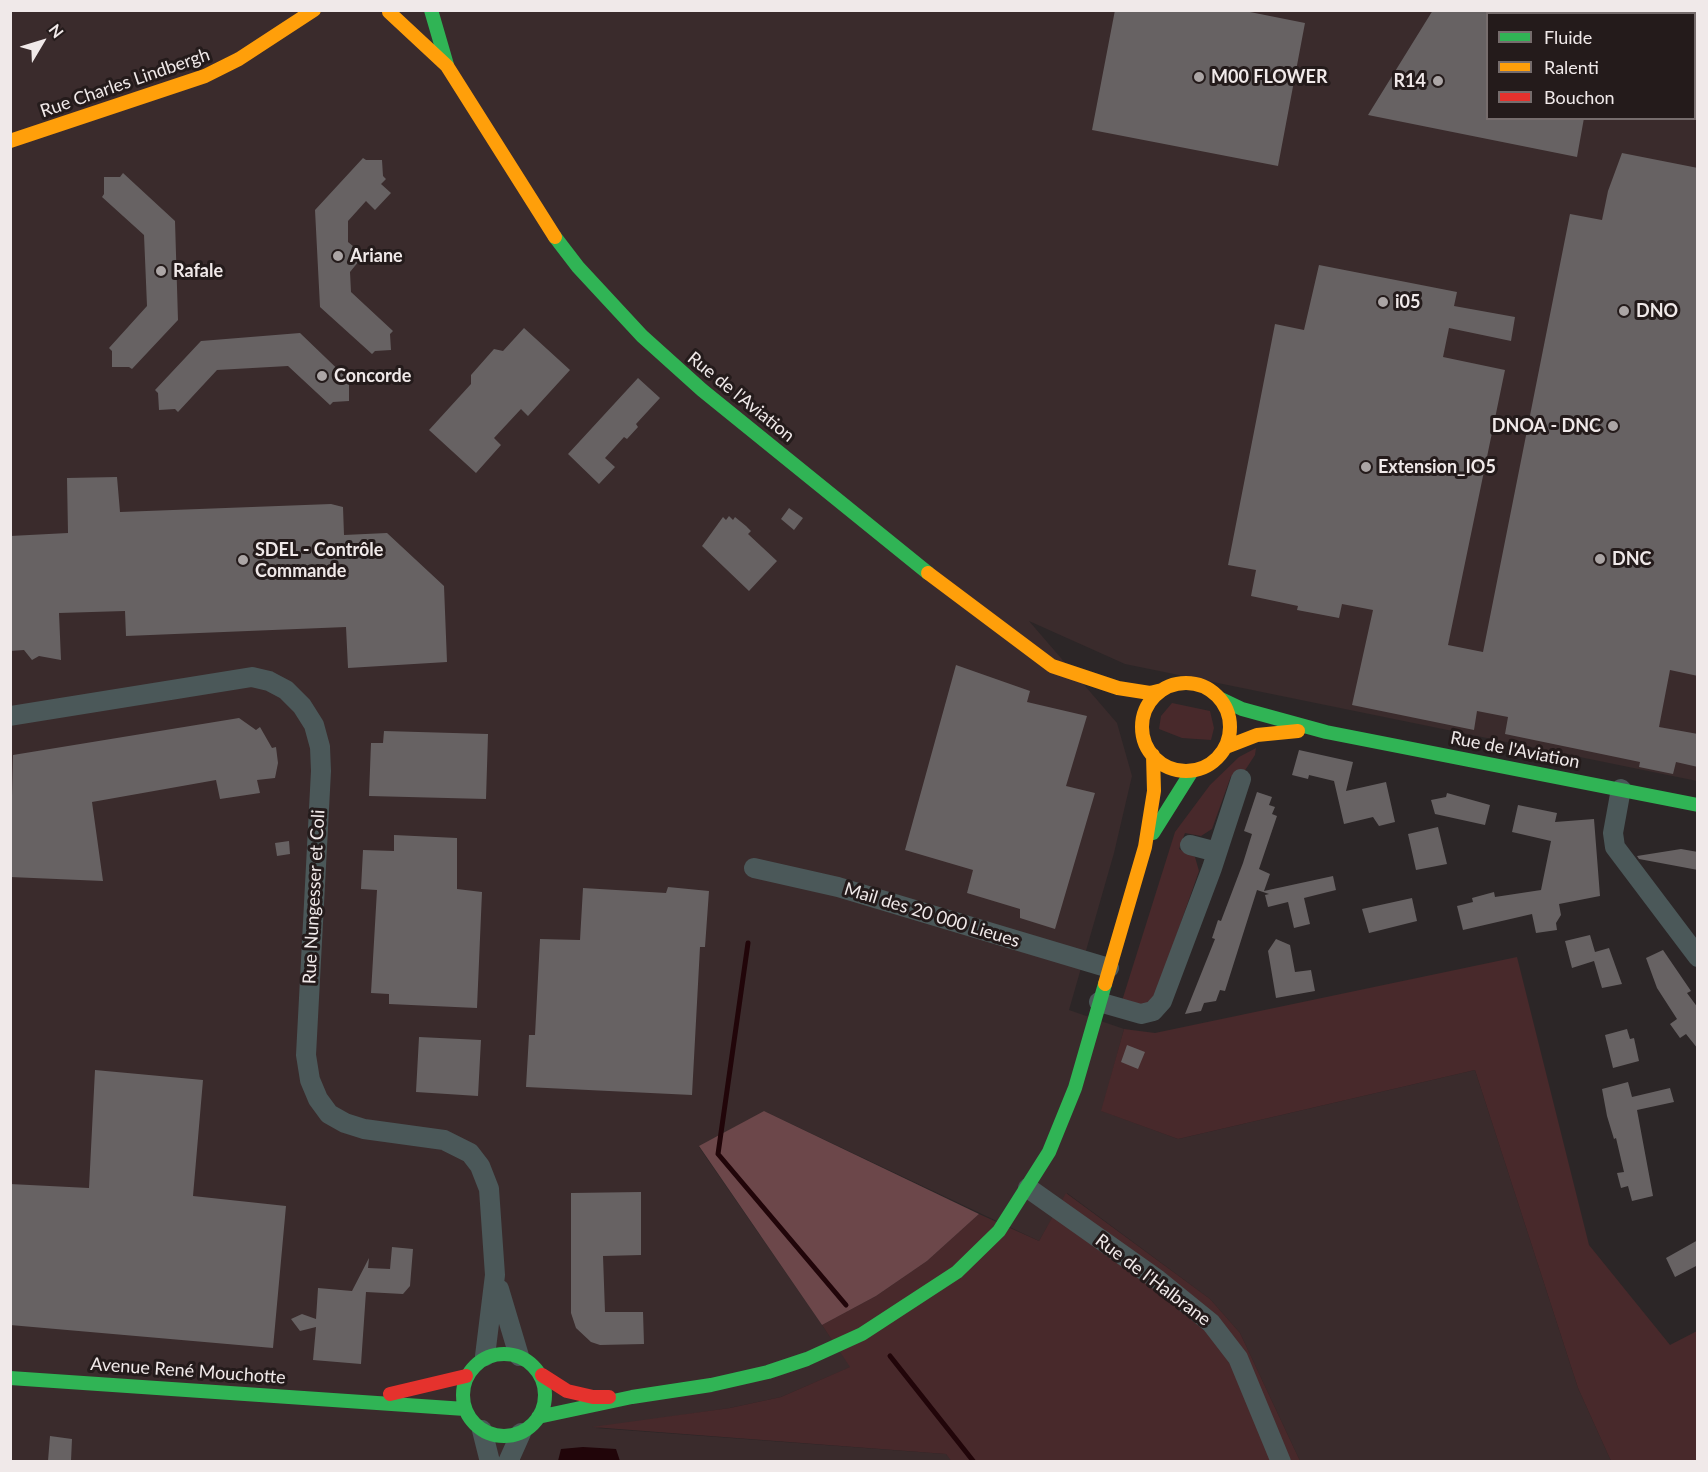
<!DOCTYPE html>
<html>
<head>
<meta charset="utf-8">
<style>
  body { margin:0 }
  #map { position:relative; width:1708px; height:1472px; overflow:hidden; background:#2c2627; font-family:Lato,sans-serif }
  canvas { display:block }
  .frame { position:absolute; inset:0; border:12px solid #f0e9e9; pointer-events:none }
  .legend { position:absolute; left:1486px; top:12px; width:210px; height:108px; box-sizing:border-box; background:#241b1b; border:2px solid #766d6d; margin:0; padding:8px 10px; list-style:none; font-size:18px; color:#f0e9e9 }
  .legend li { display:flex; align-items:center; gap:12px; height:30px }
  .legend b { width:30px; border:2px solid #766d6d }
  .north { position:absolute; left:12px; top:12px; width:60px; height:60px; -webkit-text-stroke:4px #241b1b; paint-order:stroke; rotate:52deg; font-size:16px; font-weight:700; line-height:24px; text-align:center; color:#f0e9e9 }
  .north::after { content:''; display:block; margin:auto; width:21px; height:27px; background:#f0e9e9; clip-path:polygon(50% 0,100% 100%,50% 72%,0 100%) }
</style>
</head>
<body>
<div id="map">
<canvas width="1708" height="1472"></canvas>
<div class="frame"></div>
<ul class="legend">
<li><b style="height:8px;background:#30b455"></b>Fluide</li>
<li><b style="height:8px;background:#ff9f0a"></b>Ralenti</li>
<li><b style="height:8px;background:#e5322d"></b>Bouchon</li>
</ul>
<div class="north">N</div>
</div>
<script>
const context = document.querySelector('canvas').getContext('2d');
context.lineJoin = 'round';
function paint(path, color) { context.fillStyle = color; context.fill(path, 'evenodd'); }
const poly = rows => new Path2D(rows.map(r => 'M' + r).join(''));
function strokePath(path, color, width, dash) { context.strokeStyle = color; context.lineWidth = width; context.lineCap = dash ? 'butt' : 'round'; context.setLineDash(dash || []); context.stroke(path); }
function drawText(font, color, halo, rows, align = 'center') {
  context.font = font + ' Lato,sans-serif'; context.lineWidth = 6; context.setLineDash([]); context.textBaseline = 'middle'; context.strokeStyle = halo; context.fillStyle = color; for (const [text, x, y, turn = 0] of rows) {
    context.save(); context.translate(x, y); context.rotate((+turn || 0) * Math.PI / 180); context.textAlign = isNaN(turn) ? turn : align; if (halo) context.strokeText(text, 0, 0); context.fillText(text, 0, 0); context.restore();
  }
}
paint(poly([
  [10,11,1697,11,1697,781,1125,664,1029,621,1117,723,1132,776,1114,853,1069,1010,1124,1029,1102,1111,1178,1139,1475,1070,1578,1388,1611,1461,1300,1461,1240,1333,1210,1299,1067,1193,1039,1241,764,1111,699,1147,851,1367,781,1397,730,1408,596,1428,946,1454,952,1461,11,1461],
  [1488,14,1694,14,1694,118,1488,118]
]), '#3a2b2c');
paint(poly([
  [1172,703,1210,711,1214,728,1211,740,1182,738,1159,729,1161,716],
  [1256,748,1255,755,1240,778,1231,776,1212,829,1201,836,1185,833,1179,849,1195,857,1199,871,1155,996,1149,1004,1121,1004,1175,832,1210,785,1239,757],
  [1517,957,1589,1245,1670,1345,1697,1331,1697,1461,1611,1461,1578,1388,1475,1070,1178,1139,1101,1111,1124,1029,1155,1033],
  [1066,1193,1210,1299,1240,1333,1300,1461,952,1462,946,1454,592,1427,730,1408,781,1397,850,1367,822,1325,876,1296,927,1261,979,1214,1039,1241]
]), '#48292b');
paint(poly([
  [764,1111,979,1214,927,1261,876,1296,822,1325,699,1146]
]), '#6c474a');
paint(poly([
  [583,1447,616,1449,620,1461,558,1461,561,1449]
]), '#210509');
strokePath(poly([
  [748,943,718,1154,846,1305],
  [890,1356,974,1462]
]), '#210509', 5);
paint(poly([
  [1115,10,1240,10,1305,23,1278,166,1092,130],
  [1433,10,1488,10,1488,118,1584,118,1577,157,1368,115],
  [1622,153,1698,168,1698,676,1670,670,1659,727,1698,734,1698,767,1676,762,1673,774,1639,767,1640,762,1505,734,1508,717,1477,711,1474,730,1352,705,1373,610,1342,604,1339,618,1297,610,1298,606,1251,596,1256,570,1228,565,1275,324,1304,330,1319,265,1457,292,1454,306,1515,317,1511,341,1449,328,1443,357,1505,370,1448,645,1483,652,1570,214,1602,220,1608,191],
  [363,158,366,160,382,160,383,176,386,179,381,184,391,193,375,210,366,201,348,221,348,242,359,251,359,261,350,272,351,292,393,331,390,334,391,350,375,351,372,354,320,307,315,210],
  [123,173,175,221,178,320,132,369,129,367,112,367,112,351,109,348,147,306,144,235,102,197,104,194,104,177,120,177],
  [524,328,570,370,528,416,521,409,494,438,501,445,476,473,429,430,471,384,471,375,494,349,503,351],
  [300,333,351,382,349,385,349,401,333,402,330,405,288,366,217,370,178,412,175,409,159,410,158,393,155,390,201,341],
  [638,378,660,398,636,424,638,427,627,439,624,437,605,458,615,467,599,484,568,454],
  [117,477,120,512,331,504,343,507,344,535,387,533,444,586,447,662,348,668,346,627,126,636,125,611,59,613,61,660,39,656,32,660,24,650,10,651,10,536,68,533,67,478],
  [789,508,803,518,794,530,781,519],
  [729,516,733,520,735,517,746,526,751,531,748,534,777,561,749,591,702,546,723,517,726,520],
  [956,665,1030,691,1027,702,1087,716,1066,786,1095,793,1055,929,1020,918,1020,909,967,893,973,870,905,850],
  [239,718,256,730,260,727,272,748,276,747,278,763,275,778,257,780,260,793,220,799,216,780,92,802,103,881,10,877,13,755],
  [384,731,488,734,486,799,369,796,371,743,383,743],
  [1299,750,1353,762,1346,791,1386,782,1395,822,1379,826,1373,817,1344,824,1334,781,1309,775,1308,779,1292,775],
  [1257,792,1272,797,1269,805,1275,807,1272,814,1277,816,1259,869,1270,874,1264,891,1333,876,1336,890,1304,898,1310,924,1294,928,1288,902,1268,907,1265,895,1269,894,1257,890,1225,991,1220,990,1216,1001,1204,1003,1201,1011,1185,1014,1215,939,1212,938,1218,920,1221,921,1243,863,1252,834,1244,831],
  [1447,793,1490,805,1485,825,1435,814,1431,800,1446,797],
  [1518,805,1557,813,1555,822,1594,819,1600,896,1559,904,1561,915,1556,923,1557,930,1536,933,1532,914,1463,930,1457,906,1473,902,1472,898,1494,892,1495,897,1541,890,1551,841,1512,832],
  [1438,827,1447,864,1416,870,1408,834],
  [394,835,457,838,457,889,482,892,477,1008,389,1004,389,994,371,993,377,890,361,889,363,850,394,851],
  [289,841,290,854,277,856,275,843],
  [1681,849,1698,852,1698,870,1639,859,1637,856],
  [668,887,709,891,705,947,700,947,692,1095,526,1087,529,1035,535,1035,540,939,580,940,583,888,666,893],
  [1412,898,1417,921,1369,933,1362,909],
  [1590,935,1595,952,1609,948,1622,984,1602,988,1594,961,1572,968,1565,941],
  [1276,939,1290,945,1295,972,1311,970,1315,991,1276,998,1268,951],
  [1663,950,1691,991,1687,993,1698,1008,1698,1049,1686,1034,1680,1038,1670,1024,1677,1019,1657,988,1646,958],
  [1627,1029,1630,1039,1634,1038,1639,1061,1613,1068,1605,1035],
  [419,1037,481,1040,478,1096,416,1092],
  [1127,1045,1145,1052,1138,1069,1121,1062],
  [95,1070,203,1080,193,1196,286,1206,273,1348,10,1325,10,1184,89,1188],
  [1628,1082,1632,1097,1670,1088,1674,1102,1637,1110,1653,1196,1632,1201,1628,1186,1621,1188,1617,1173,1624,1172,1616,1138,1614,1139,1607,1116,1602,1089],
  [641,1192,641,1255,603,1256,605,1312,643,1312,644,1344,600,1345,591,1342,576,1328,571,1313,571,1193],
  [1698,1240,1698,1265,1675,1277,1666,1258],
  [392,1247,413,1249,410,1286,403,1294,366,1292,361,1364,313,1360,316,1327,300,1331,291,1319,302,1314,316,1319,318,1288,352,1291,369,1258,368,1268,390,1269],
  [50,1436,72,1439,71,1461,48,1461]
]), '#676263');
strokePath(poly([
  [10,716,252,677,269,681,286,690,302,706,314,725,320,747,321,771,306,1055,310,1080,318,1099,329,1114,345,1123,364,1129,444,1140,470,1153,480,1166,489,1189,495,1275,485,1356],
  [1621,789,1613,833,1615,847,1698,957],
  [1190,845,1217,852],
  [754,868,838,887,1109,968],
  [1099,1002,1141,1014,1153,1011,1162,1001,1212,868,1241,779],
  [1028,1188,1158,1280,1211,1323,1238,1358,1281,1462],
  [499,1289,519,1356],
  [482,1430,490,1462],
  [508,1462,521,1433]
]), '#4b5859', 20);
strokePath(poly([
  [431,10,447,65],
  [555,237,578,267,642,336,702,390,928,573],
  [1221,699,1242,709,1326,732,1698,805],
  [1153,833,1192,771],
  '463 1395a41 41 0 1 1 82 0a41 41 0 1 1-82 0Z',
  [10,1378,465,1409],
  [538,1417,632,1397,711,1385,768,1372,807,1359,862,1334,957,1272,999,1231,1049,1152,1075,1088,1105,984]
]), '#30b455', 14);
strokePath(poly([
  [389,12,447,66,555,237],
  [10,141,205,76,239,59,314,10],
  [928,573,1052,666,1118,688,1150,693,1162,690],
  '1142 727a44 44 0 1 1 88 0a44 44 0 1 1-88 0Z',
  [1226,747,1257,735,1298,731],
  [1105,984,1145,847,1154,791,1153,755]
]), '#ff9f0a', 14);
strokePath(poly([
  [542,1375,567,1391,593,1397,609,1397],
  [390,1394,466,1376]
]), '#e5322d', 14);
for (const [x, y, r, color] of [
  [1199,77,6,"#aba5a5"],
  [1438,81,6,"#aba5a5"],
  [338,256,6,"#aba5a5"],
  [161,271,6,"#aba5a5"],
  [1383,302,6,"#aba5a5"],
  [1624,311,6,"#aba5a5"],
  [322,376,6,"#aba5a5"],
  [1613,426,6,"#aba5a5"],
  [1366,467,6,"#aba5a5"],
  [1600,559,6,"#aba5a5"],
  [243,560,6,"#aba5a5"]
]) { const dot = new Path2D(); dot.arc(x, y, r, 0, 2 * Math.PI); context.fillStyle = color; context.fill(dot); strokePath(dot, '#241b1b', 2); }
drawText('bold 18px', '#f0e9e9', '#241b1b', [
  ["M00 FLOWER",1211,77],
  ["R14",1426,81,"right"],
  ["Ariane",350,256],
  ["Rafale",173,271],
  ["i05",1395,302],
  ["DNO",1636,311],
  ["Concorde",334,376],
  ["DNOA - DNC",1601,426,"right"],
  ["Extension_IO5",1378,467],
  ["SDEL - Contrôle",255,550],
  ["Commande",255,571],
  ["DNC",1612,559]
], 'left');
drawText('18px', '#f0e9e9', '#241b1b', [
  ["Rue Charles Lindbergh",125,83,-19],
  ["Rue de l'Aviation",741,397,39],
  ["Rue de l'Aviation",1515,750,11],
  ["Rue Nungesser et Coli",314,897,-87],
  ["Mail des 20 000 Lieues",932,915,17],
  ["Rue de l'Halbrane",1153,1280,37],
  ["Avenue René Mouchotte",188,1371,4]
]);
</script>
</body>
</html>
